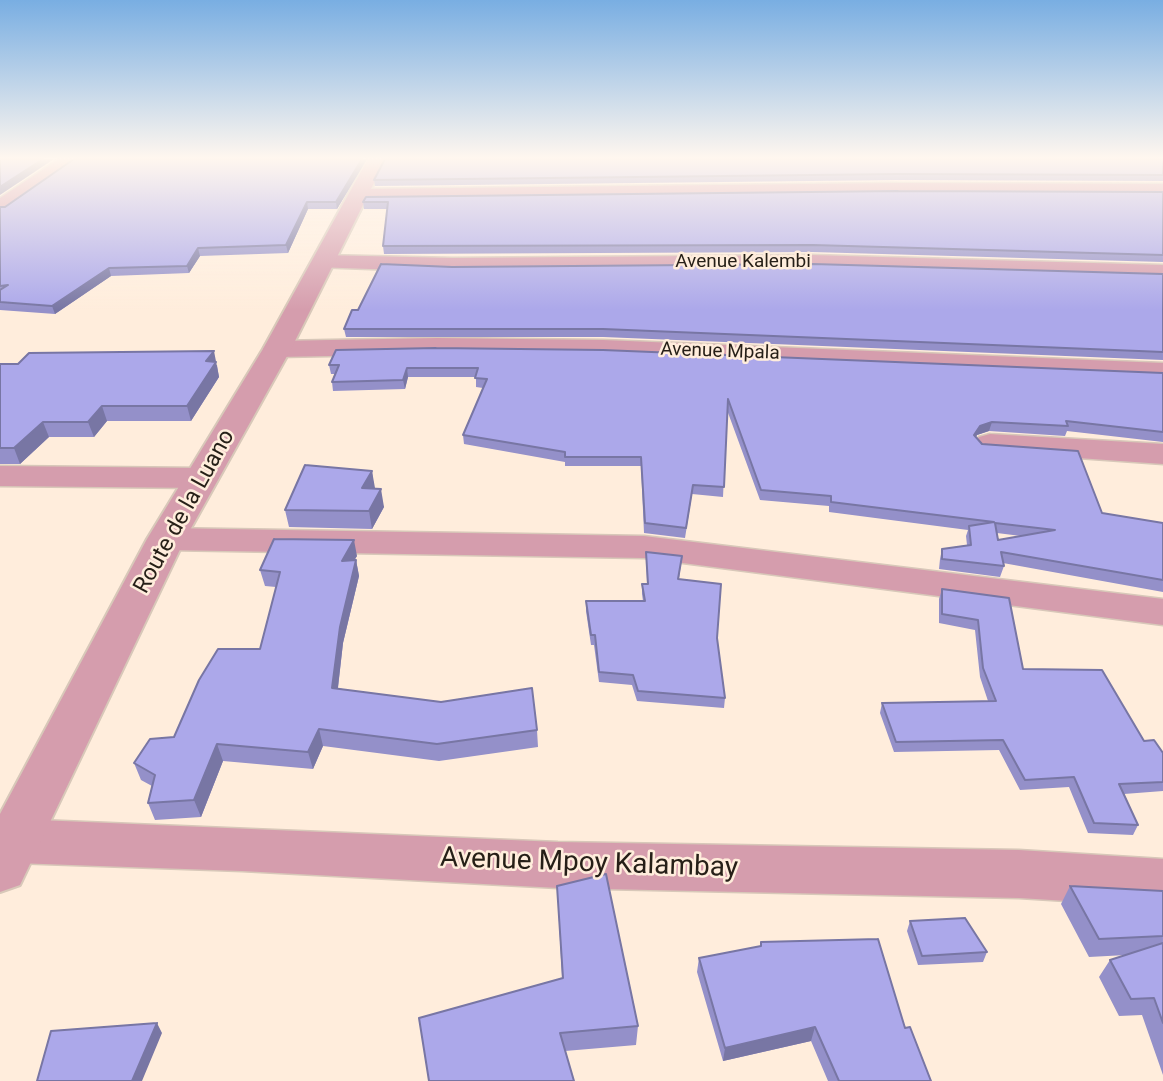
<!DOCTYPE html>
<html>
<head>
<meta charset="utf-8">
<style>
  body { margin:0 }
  canvas { display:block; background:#ffeddc }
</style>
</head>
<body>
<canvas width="1163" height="1081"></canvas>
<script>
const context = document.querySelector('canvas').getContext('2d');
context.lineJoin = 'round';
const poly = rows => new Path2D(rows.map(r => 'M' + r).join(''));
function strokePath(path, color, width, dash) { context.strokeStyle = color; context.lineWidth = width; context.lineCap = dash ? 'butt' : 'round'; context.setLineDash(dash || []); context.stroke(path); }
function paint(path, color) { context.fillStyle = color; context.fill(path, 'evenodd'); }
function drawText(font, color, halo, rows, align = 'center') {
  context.font = font + ' Roboto,sans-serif'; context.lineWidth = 5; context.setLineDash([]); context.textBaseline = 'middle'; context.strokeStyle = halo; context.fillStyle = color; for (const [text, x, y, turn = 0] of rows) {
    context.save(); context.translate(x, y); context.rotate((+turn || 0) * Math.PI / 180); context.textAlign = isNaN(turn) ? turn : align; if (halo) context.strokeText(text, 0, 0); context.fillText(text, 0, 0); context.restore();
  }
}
const minor = poly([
  [59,159,80,159,7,211,0,213,0,198,59,159],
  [897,183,1163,184,1163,196,897,195,360,201,350,195,360,189,897,183],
  [323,255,453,258,812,255,1163,265,1163,279,812,269,453,272,315,267,312,262,315,257,323,255],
  [437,338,603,340,1163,363,1163,379,603,356,437,354,277,357,267,355,263,349,267,343,277,341,437,338],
  [990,434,1163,444,1163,464,979,451,974,444,979,437,990,434],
  [0,466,202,468,214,471,219,478,214,485,202,488,0,486,0,466],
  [166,528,644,536,1163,599,1163,625,644,558,166,550,153,547,148,539,153,531,166,528],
  [15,819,558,842,1019,850,1163,859,1163,907,1019,898,558,888,242,871,15,863,0,858,0,824,15,819]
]);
const tertiary = poly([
  [368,159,386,159,291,349,185,539,20,885,0,892,0,814,147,539,263,349,368,159]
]);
strokePath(minor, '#d8c8b9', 3);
strokePath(tertiary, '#d8c8b9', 4);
paint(minor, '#d59dad');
paint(tertiary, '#d59dad');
paint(poly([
  [367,159,337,209,308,209,288,253,200,256,189,273,111,276,55,314,0,310,0,207],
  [1163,159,1163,181,897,180,375,186,374,180],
  [1163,192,1163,262,812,252,384,254,383,246,387,209,364,209,363,202],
  [452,267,1163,274,1163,360,603,337,346,337,344,329,358,310],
  [0,364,217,365,219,377,191,421,107,421,94,437,49,437,20,464,0,464],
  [329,365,1163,373,1163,442,1067,431,1065,436,989,431,977,435,976,437,982,444,1102,513,1163,523,1163,592,1003,563,1004,566,1000,577,939,569,940,559,942,549,967,545,966,536,968,530,829,512,829,506,760,500,727,410,723,497,692,494,685,538,644,533,641,466,565,466,565,462,464,444,463,435,483,388,476,387,476,377,408,377,405,389,333,391,332,382,335,374,331,374],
  [997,533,1021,536,998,540],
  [372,471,374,489,384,507,372,529,289,527,285,510],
  [646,552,682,556,679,579,717,638,725,698,724,708,637,701,632,685,599,682,594,645,591,645,586,611,586,601,643,601,642,594,642,584,647,584],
  [357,556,354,560,356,560,359,576,343,643,338,688,537,730,538,747,439,761,323,746,313,769,223,761,201,817,155,820,148,803,152,786,141,780,134,763,174,737,260,649,276,587,265,586,260,570],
  [942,589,1009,598,1023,669,1163,753,1163,791,1124,794,1138,825,1133,835,1088,833,1069,787,1020,790,999,750,894,752,880,713,882,703,988,701,980,677,975,630,939,623,939,599],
  [557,886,638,1026,636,1045,565,1051,419,1018,562,978],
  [1070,886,1163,891,1163,1075,1142,1015,1119,1016,1099,977,1110,960,1126,955,1089,957,1061,904],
  [910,921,987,952,983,962,918,965,907,931],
  [761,942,905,1028,931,1081,828,1081,811,1041,723,1061,697,972,699,958,760,947]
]), '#9490c9');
paint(poly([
  [43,159,54,159,0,195,0,187],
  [362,159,367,159,337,209,336,202],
  [307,202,308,209,288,253,286,245],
  [198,248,200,256,189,273,187,266],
  [109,268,111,276,55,314,52,306],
  [214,351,219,377,191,421,187,406,206,361],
  [407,368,408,377,405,389,403,380],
  [102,406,107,421,94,437,88,422],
  [43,422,49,437,20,464,14,448],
  [992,422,989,431,977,435,971,444,974,435,980,426],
  [372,471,375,488,365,505,362,488],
  [381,489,384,507,372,529,369,511],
  [354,540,357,556,345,576,342,561],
  [356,560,359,576,343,643,336,704,332,688,340,627],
  [319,729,323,746,313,769,308,752],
  [217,744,223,761,201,817,194,800],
  [157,1023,162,1033,142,1081,132,1081],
  [815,1027,811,1041,723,1061,725,1048]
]), '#7876a4');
const building = poly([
  [0,159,43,159,0,187,0,159],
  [74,159,362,159,336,202,307,202,286,245,198,248,187,266,109,268,52,306,0,302,0,290,8,285,0,286,0,207,5,207,74,159],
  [385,159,1163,159,1163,175,898,174,374,180,385,159],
  [898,191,1163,192,1163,255,813,245,383,246,388,202,363,202,366,197,898,191],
  [381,264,452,267,813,264,1163,274,1163,352,603,329,344,329,352,310,358,310,381,264],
  [436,348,603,350,1163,373,1163,432,1066,421,1068,426,992,422,980,426,974,435,982,444,1078,451,1102,513,1163,523,1163,580,1001,552,1004,566,942,559,942,549,971,545,969,526,994,522,831,502,831,496,761,490,728,399,724,487,693,485,686,528,645,523,641,457,565,457,565,452,463,435,487,379,475,378,478,368,407,368,403,380,332,382,339,365,329,365,336,350,436,348],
  [995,523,1055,530,998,540,995,523],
  [214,351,206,361,216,362,187,406,102,406,88,422,43,422,14,448,0,448,0,364,18,364,29,353,214,351],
  [305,465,372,471,362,488,381,489,369,511,285,510,305,465],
  [274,539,354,540,342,561,356,560,340,627,332,688,441,702,532,688,537,730,437,744,319,729,308,752,217,744,194,800,148,803,155,775,134,763,150,739,174,737,199,680,218,649,260,649,280,572,260,570,274,539],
  [646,552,682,556,678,579,721,584,717,638,725,698,638,691,633,675,599,672,595,635,591,635,586,601,645,601,642,584,648,584,646,552],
  [942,589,1009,598,1023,669,1102,670,1144,741,1154,740,1163,753,1163,782,1119,784,1138,825,1094,823,1074,777,1025,780,1003,740,896,742,882,703,996,701,983,668,978,620,942,614,942,589],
  [606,874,638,1026,560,1033,574,1081,429,1081,419,1018,563,978,557,886,606,874],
  [1070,886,1163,891,1163,936,1099,939,1070,886],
  [965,918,987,952,922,956,910,921,965,918],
  [878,939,905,1028,910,1027,931,1081,839,1081,815,1027,725,1048,699,958,761,946,761,942,878,939],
  [1163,943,1163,1023,1154,998,1131,999,1110,960,1163,943],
  [157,1023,132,1081,37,1081,51,1031,157,1023]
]);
paint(building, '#aca8ea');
strokePath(building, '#7876a4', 2);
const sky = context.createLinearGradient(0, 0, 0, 310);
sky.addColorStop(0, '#79aee2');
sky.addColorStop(0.51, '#fff7ef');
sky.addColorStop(1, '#fff7ef00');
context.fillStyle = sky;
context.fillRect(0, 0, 1163, 310);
drawText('19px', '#261f17', '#ffeddc', [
  ["Avenue Kalembi",743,262],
  ["Avenue Mpala",720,352,2]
]);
drawText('23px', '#261f17', '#ffeddc', [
  ["Route de la Luano",185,512,-61]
]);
drawText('28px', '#261f17', '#ffeddc', [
  ["Avenue Mpoy Kalambay",589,864,2]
]);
</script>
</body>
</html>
